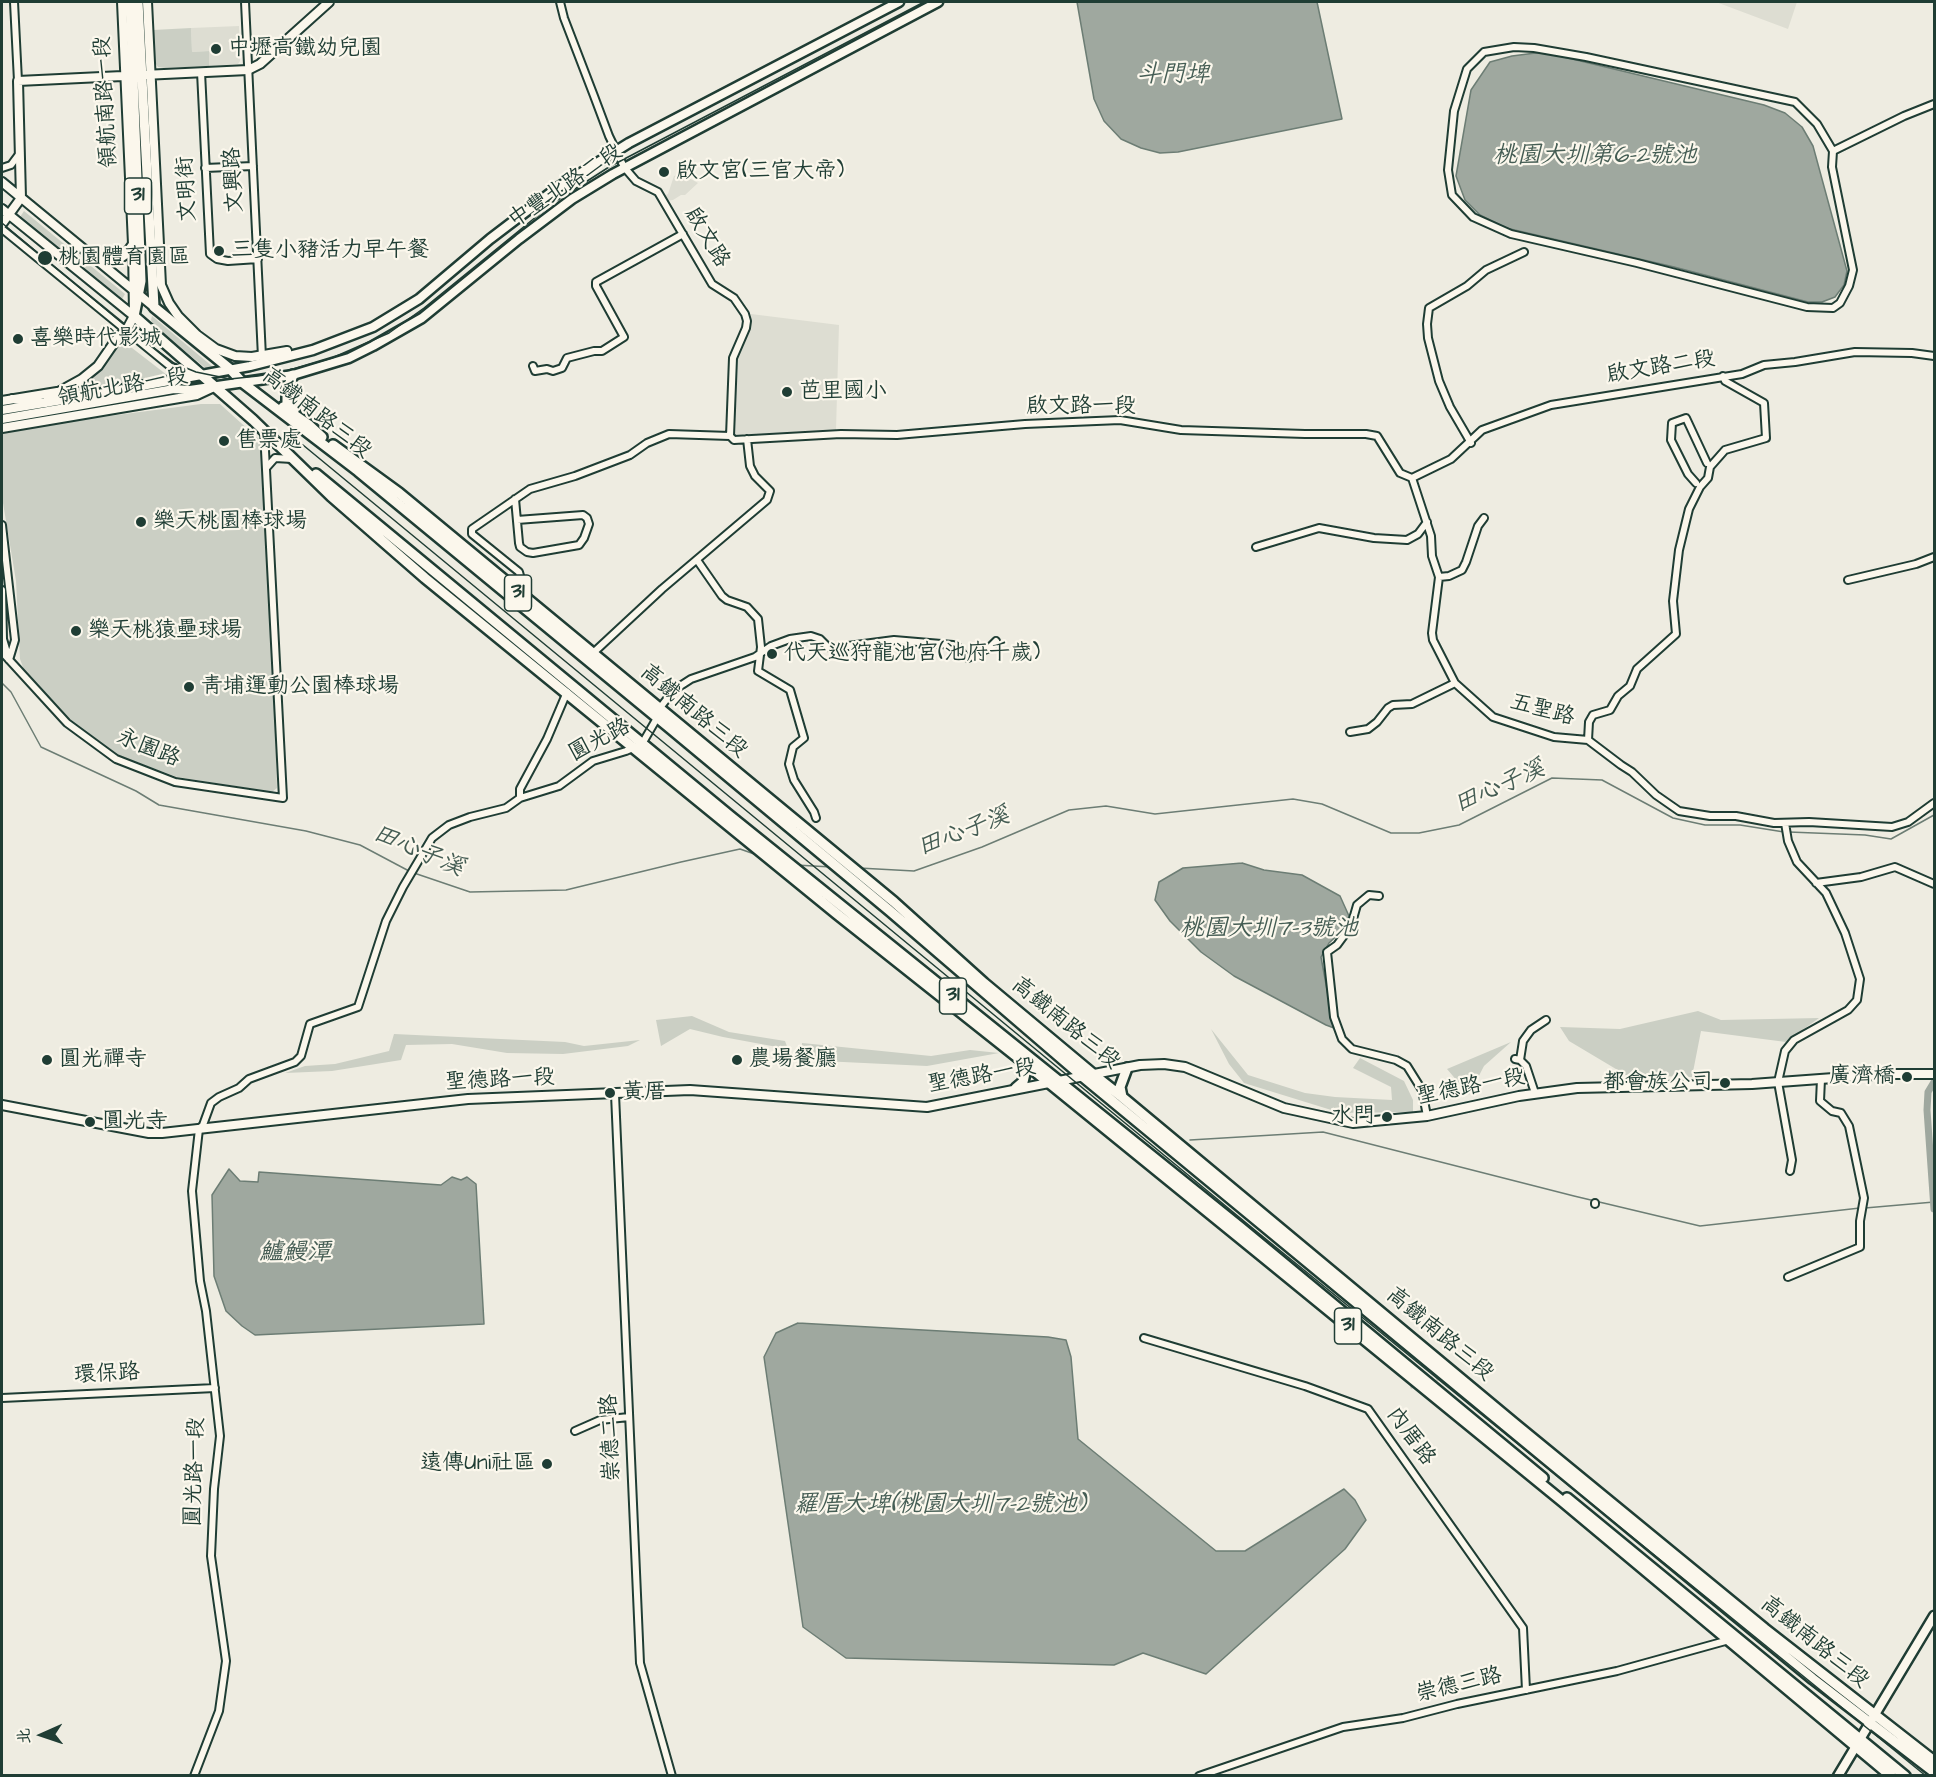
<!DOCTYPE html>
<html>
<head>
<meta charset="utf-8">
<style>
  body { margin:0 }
  #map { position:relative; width:1936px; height:1777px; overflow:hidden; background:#eeece1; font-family:"Architects Daughter","LXGW WenKai TC",sans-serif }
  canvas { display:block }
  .frame { position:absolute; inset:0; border:3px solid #1f3d34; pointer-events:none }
  .north { position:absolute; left:12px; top:1705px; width:60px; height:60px; -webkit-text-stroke:4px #fbf7ec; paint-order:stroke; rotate:267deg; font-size:16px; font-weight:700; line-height:24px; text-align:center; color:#1f3d34 }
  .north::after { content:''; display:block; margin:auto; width:21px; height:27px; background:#1f3d34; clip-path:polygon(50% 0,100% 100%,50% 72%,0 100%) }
</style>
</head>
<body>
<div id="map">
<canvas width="1936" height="1777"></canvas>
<div class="frame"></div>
<div class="north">北</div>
</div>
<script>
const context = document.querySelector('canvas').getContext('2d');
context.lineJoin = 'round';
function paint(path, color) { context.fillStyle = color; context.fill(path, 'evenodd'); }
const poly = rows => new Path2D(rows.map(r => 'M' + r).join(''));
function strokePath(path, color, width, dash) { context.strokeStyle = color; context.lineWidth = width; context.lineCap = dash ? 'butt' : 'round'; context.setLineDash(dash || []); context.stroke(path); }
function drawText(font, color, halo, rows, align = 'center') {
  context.font = font + ' "Architects Daughter","LXGW WenKai TC",sans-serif'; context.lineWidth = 4.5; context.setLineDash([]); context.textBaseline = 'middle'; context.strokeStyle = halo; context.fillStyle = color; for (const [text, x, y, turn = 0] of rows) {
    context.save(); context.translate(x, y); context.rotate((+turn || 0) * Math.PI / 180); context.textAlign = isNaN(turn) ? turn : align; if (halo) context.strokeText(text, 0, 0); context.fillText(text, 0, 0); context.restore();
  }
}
paint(poly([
  [1716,2,1797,2,1788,29],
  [239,26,240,61,238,64,209,66,209,51,192,52,191,28],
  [682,174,698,183,685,195,681,195,673,200,666,201,664,196,668,194,674,176],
  [751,314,839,325,836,430,735,435,738,354,749,331]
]), '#ddddd2');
paint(poly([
  [191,28,192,52,209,51,209,66,165,68,158,67,154,61,153,30],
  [24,211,125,294,121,301,20,217],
  [152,316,213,367,208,370,154,326,151,320],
  [123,341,167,375,55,397,102,366],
  [201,404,220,404,261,441,270,558,277,788,272,792,177,777,112,753,97,743,71,721,24,670,20,659,16,581,2,497,2,430],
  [1698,1011,1721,1020,1819,1018,1786,1042,1701,1031,1692,1077,1626,1075,1569,1041,1560,1027,1620,1029],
  [692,1016,729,1032,785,1041,788,1049,723,1037,690,1029,661,1046,656,1020],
  [1211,1029,1248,1075,1305,1093,1335,1097,1392,1100,1391,1087,1353,1068,1360,1058,1404,1081,1413,1100,1413,1112,1341,1113,1244,1083,1229,1064],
  [394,1034,565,1042,584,1046,640,1040,628,1046,563,1054,507,1053,452,1044,406,1045,401,1060,332,1071,285,1073,305,1066,335,1064,389,1051],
  [1511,1042,1484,1066,1469,1095,1447,1069],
  [802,1043,931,1056,970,1050,999,1053,927,1066,801,1060]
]), '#cbcfc4');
const water = poly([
  [1077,2,1317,2,1342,119,1178,152,1160,153,1141,148,1121,139,1104,121,1094,99,1077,2],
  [1543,52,1764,105,1785,113,1802,127,1813,146,1847,271,1844,285,1835,297,1822,302,1808,302,1674,267,1506,228,1480,215,1465,200,1456,176,1471,90,1490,62,1512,56,1543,52],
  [1242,863,1264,870,1302,875,1340,896,1349,916,1345,928,1329,943,1321,957,1334,1028,1326,1025,1234,976,1201,952,1170,921,1155,900,1159,882,1183,868,1242,863],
  [229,1169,240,1181,258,1182,259,1172,441,1185,452,1177,461,1180,467,1177,476,1184,484,1324,255,1335,242,1326,226,1311,214,1276,212,1195,229,1169],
  [798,1323,1048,1337,1066,1340,1071,1357,1078,1439,1216,1551,1245,1551,1344,1489,1355,1500,1366,1520,1345,1549,1206,1674,1143,1653,1114,1665,846,1658,803,1627,764,1357,776,1333,798,1323]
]);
paint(water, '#9fa89f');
strokePath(water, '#6c7d74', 1.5);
strokePath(poly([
  [2,683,11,692,41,747,136,791,159,805,306,831,360,845,409,871],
  [1789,832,1865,835,1891,839,1934,815],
  [796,865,831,867],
  [859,868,914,871,982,847,1069,810,1106,806,1155,814,1293,799,1322,804,1391,833,1419,833,1459,825,1552,778,1602,780,1673,818,1705,825,1740,825,1784,832],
  [414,873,470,892,566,890,681,862,740,849,760,856],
  [1190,1140,1323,1132,1574,1196,1700,1226,1860,1208],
  [1865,1208,1934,1202]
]), '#6c7d74', 1.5);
strokePath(poly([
  [1934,1082,1928,1092,1927,1110,1934,1209]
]), '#9fa89f', 7);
strokePath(poly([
  [1410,1386,1460,1371]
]), '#c5c9be', 6, [6, 3]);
const minor = poly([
  [14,2,18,81],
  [245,2,262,357],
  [560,2,564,18,594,96,609,136,624,167,636,181,658,192,712,284,734,298,745,314,747,321,746,328,733,358,730,436],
  [201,72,210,254,217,259,228,261,258,259],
  [1833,151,1817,124,1795,102,1586,57,1534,48,1514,47,1484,52,1467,69,1454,111,1448,170,1452,195,1473,217,1511,234,1637,263,1807,307,1833,308,1840,303,1849,286,1853,270,1832,167,1833,151,1904,116,1934,104],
  [2,168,11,165,20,153],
  [205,168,253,166],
  [2,229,172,368,200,374],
  [533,366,535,371,547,369,553,371,562,368,567,358,594,351,602,351,624,337,596,286,596,282,683,234],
  [1471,443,1450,407,1439,381,1428,338,1427,324,1429,308,1467,286,1486,270,1524,252],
  [267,467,275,458,292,459],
  [1412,478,1431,536,1432,556,1439,577,1432,633,1433,640,1455,683,1493,717,1554,737,1588,740,1621,765,1632,772,1656,795,1679,811,1710,816,1736,816,1774,823,1809,822,1892,827,1908,822,1934,803],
  [1412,478,1451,459,1482,430,1551,405,1742,374,1764,365,1795,362,1855,352,1912,353,1934,356],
  [1696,483,1688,474,1671,440,1672,423,1686,418,1707,463],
  [515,499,519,543,520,547,527,552,533,553,579,545,584,538,589,524,587,518,583,515,517,520],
  [2,525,15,640,9,660],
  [1256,547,1319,528,1374,538,1407,540,1418,534,1427,522],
  [697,560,722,596,727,600,747,607,758,619,761,647,758,671,790,690,804,738,793,747,789,764,794,780,814,812,816,818],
  [1439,577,1449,576,1462,570,1466,562,1478,526,1484,518],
  [1848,580,1916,564,1934,557],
  [2,590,3,639,9,659],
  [515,590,521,579,519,572,472,534,472,529,530,489,575,476,630,455,647,443,669,434,730,436,734,440,841,434,897,435,1025,424,1120,420,1181,430,1305,434,1366,434,1377,436,1400,473,1412,478],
  [2,652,67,723,116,759,175,782,283,798,264,431],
  [592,654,662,589,767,500,770,491,755,476,750,466,747,439],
  [1350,732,1368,729,1377,722,1388,708,1393,705,1412,704,1455,683],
  [1588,740,1589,722,1593,715,1610,710,1618,696,1630,686,1637,669,1676,634,1673,601,1679,550,1689,509,1700,487,1708,478,1710,467,1725,450,1766,438,1764,403,1725,381,1723,376],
  [520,798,520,789,547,739,567,692],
  [1785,823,1788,841,1797,862,1826,893,1845,933,1860,979,1857,1000,1848,1010,1794,1040,1785,1051,1778,1082,1792,1160,1790,1171],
  [1816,883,1861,877,1895,867,1934,884],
  [1379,896,1369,895,1357,905,1351,926,1337,945,1327,952,1334,1017,1342,1039,1352,1049,1396,1060,1407,1066,1422,1090,1427,1116],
  [1515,1059,1520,1060,1526,1066,1535,1093],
  [1520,1060,1523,1041,1531,1030,1546,1020],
  [615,1094,640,1663,672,1776],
  [1595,1203,1595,1204],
  [1788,1277,1860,1247,1860,1221,1864,1198,1849,1126,1841,1113,1832,1111,1820,1101,1821,1079],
  [1144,1338,1305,1386,1368,1409,1523,1628,1526,1690],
  [2,1398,215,1388],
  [575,1431,600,1420,629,1417],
  [194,1776,219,1711,226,1661,211,1556,214,1489,220,1436,206,1311,200,1281,192,1191,199,1129,203,1125,211,1103,219,1097,239,1088,249,1079,295,1062,301,1056,310,1024,358,1007,386,921,403,887,432,838,449,825,470,817,506,808,520,798,559,786,593,761,626,751,642,744,657,718,659,709,674,690,691,679,755,657,771,646,790,639,811,636,820,639,828,647,833,648,894,640,953,645,959,648,964,656,968,658,989,648,996,641],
  [1199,1776,1343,1727,1403,1718,1457,1704,1617,1671,1729,1640]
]);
const tertiary = poly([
  [147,2,161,285,169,303,178,316,197,335,216,349,235,356,252,357,287,351],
  [2,182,154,307],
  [2,209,134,316],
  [2,224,21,198,18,81,248,70,260,64,329,2],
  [97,260,112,262,119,259,125,255,133,244],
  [12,399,45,403,53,395,82,379,98,366,118,337,126,331,134,316,133,244,122,2],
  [2,401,57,392],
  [2,428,197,395,212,388],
  [2,1105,149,1133,162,1133,468,1099,690,1090,927,1107,1140,1065,1164,1064,1185,1067,1284,1108,1353,1123,1427,1116,1519,1096,1577,1088,1752,1084,1888,1074,1934,1074]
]);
const secondary = poly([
  [2,410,93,395,250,366,313,350,373,327,419,299,490,239,557,188,629,143,899,2],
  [2,419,174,389,190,390,293,375,349,358,373,346,422,318,519,239,572,199,613,174,938,2],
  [1838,1776,1934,1616]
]);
const primary = poly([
  [130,2,141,281,134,316,253,420,331,496,425,578,837,914,1021,1060,1262,1256,1562,1501,1891,1776],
  [138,2,154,307,230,369,243,383,358,471,670,728,890,911,1082,1076,1735,1615,1813,1679,1934,1772],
  [293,375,287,390,287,403,294,411],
  [283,407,309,425,322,437],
  [333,445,399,493,894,902,984,983,1093,1074,1122,1097,1515,1424,1765,1629,1934,1761],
  [316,474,730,816,1240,1227,1543,1478],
  [1016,1088,1023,1082,1026,1069,1023,1062],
  [1122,1097,1120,1087,1127,1068],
  [1567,1498,1905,1776]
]);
strokePath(minor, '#1f3d34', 10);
strokePath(tertiary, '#1f3d34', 12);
strokePath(secondary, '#1f3d34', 13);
strokePath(primary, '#1f3d34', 14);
strokePath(minor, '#fbf7ec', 6);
strokePath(tertiary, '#fbf7ec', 8);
strokePath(secondary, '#fbf7ec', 8);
strokePath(primary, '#fbf7ec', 9);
strokePath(poly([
  [2,223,134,333,174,363,196,372,230,379,258,376,286,371,332,358,389,333,424,308,553,203,609,167,924,2],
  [303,445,1256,1231,1926,1776]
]), '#1f3d34', 1.5);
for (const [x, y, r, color] of [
  [216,49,6,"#1f3d34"],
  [664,172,6,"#1f3d34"],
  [219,251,6,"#1f3d34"],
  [45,258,8,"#1f3d34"],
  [18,339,6,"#1f3d34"],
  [787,392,6,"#1f3d34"],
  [224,441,6,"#1f3d34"],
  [141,522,6,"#1f3d34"],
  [76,631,6,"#1f3d34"],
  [772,654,6,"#1f3d34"],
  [189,687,6,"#1f3d34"],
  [47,1060,6,"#1f3d34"],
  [737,1060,6,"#1f3d34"],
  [1907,1077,6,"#1f3d34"],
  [1725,1083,6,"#1f3d34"],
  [610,1093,6,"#1f3d34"],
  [1387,1117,6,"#1f3d34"],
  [90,1122,6,"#1f3d34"],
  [547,1464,6,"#1f3d34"]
]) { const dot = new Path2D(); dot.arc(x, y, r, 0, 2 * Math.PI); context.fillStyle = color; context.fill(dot); strokePath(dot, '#fbf7ec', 2); }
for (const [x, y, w] of [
  [138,196,27],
  [518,593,27],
  [953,996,27],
  [1348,1326,27]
]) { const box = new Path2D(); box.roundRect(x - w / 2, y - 18, w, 36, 4.5); context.fillStyle = '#fbf7ec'; context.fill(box); strokePath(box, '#1f3d34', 1.5); }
drawText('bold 21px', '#1f3d34', null, [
  ["31",138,196],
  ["31",518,593],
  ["31",953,996],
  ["31",1348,1326]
]);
drawText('22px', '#1f3d34', '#fbf7ec', [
  ["中壢高鐵幼兒園",228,49],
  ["啟文宮(三官大帝)",676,172],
  ["三隻小豬活力早午餐",231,251],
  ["桃園體育園區",58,258],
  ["喜樂時代影城",30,339],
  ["芭里國小",799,392],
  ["售票處",236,441],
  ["樂天桃園棒球場",153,522],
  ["樂天桃猿壘球場",88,631],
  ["代天巡狩龍池宮(池府千歲)",784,654],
  ["青埔運動公園棒球場",201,687],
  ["圓光禪寺",59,1060],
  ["農場餐廳",749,1060],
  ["廣濟橋",1895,1077,"right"],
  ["都會族公司",1713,1083,"right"],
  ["黃厝",622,1093],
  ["水門",1375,1117,"right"],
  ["圓光寺",102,1122],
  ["遠傳Uni社區",535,1464,"right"]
], 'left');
drawText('22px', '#1f3d34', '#fbf7ec', [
  ["領航南路一段",107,102,-93],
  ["文興路",235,180,-93],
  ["中豐北路二段",566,187,-34],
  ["文明街",188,189,-93],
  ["啟文路",706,238,59],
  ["啟文路二段",1661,368,-9],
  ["領航北路一段",123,388,-10],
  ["啟文路一段",1081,407],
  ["高鐵南路三段",316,414,38],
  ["五聖路",1542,711,15],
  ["高鐵南路三段",693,712,40],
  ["圓光路",600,741,-28],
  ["永園路",148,749,22],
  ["高鐵南路三段",1065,1024,39],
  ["聖德路一段",982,1077,-10],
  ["聖德路一段",500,1081,-3],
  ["聖德路一段",1471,1088,-11],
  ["高鐵南路三段",1439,1335,40],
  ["環保路",107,1375,-3],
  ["內厝路",1410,1437,54],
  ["崇德二路",612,1438,-92],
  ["圓光路一段",196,1472,-88],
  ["高鐵南路三段",1814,1643,39],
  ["崇德三路",1459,1686,-13]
]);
drawText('italic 24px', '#455d54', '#fbf7ec', [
  ["斗門埤",1173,76],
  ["桃園大圳第6-2號池",1595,157],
  ["田心子溪",1500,788,-24],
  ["田心子溪",964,833,-21],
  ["田心子溪",418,852,23],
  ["桃園大圳7-3號池",1269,930],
  ["鱸鰻潭",295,1254],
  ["羅厝大埤(桃園大圳7-2號池)",940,1506]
]);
</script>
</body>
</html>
